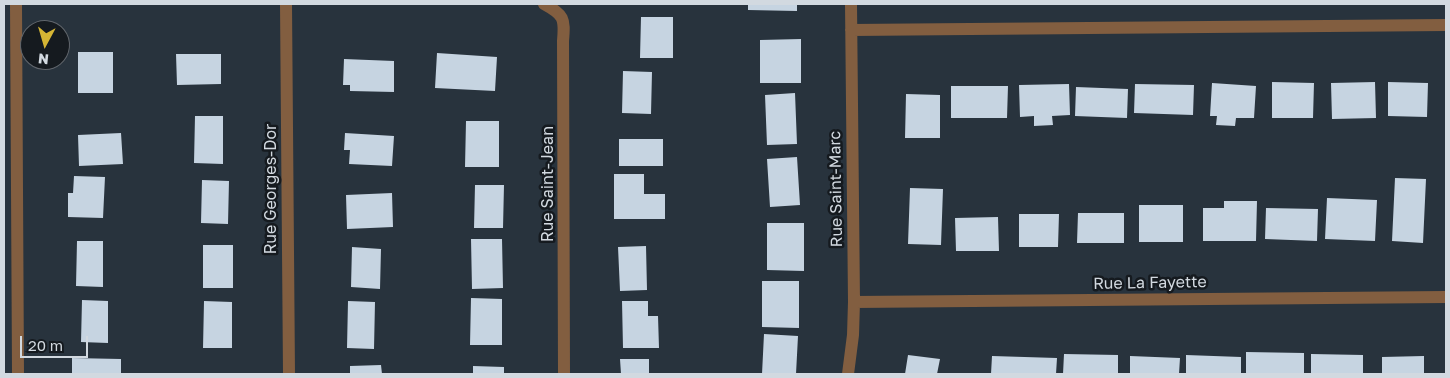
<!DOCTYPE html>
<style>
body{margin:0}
#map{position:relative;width:1450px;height:378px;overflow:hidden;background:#28333d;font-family:"Golos Text",sans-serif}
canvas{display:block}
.frame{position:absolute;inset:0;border:5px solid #d2d9e0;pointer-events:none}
.north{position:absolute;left:20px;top:20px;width:50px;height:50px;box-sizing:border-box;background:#151a1f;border:1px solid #61666c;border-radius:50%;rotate:186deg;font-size:14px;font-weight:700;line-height:20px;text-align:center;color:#d2d9e0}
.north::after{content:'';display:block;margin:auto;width:18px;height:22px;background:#d5b534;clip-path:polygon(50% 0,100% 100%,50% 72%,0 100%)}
.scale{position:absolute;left:20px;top:336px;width:68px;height:22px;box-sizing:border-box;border:2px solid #d2d9e0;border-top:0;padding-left:6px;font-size:15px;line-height:18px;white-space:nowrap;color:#d2d9e0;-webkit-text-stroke:4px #151a1f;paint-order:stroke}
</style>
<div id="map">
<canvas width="1450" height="378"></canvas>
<div class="frame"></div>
<div class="north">N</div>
<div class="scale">20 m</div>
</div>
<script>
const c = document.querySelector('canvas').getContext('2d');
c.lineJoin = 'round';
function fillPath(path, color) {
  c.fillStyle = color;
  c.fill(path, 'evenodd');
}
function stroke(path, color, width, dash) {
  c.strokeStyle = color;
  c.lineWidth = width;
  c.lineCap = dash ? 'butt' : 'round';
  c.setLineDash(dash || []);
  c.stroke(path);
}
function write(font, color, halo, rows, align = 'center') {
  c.font = font + ' "Golos Text",sans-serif';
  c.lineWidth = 5;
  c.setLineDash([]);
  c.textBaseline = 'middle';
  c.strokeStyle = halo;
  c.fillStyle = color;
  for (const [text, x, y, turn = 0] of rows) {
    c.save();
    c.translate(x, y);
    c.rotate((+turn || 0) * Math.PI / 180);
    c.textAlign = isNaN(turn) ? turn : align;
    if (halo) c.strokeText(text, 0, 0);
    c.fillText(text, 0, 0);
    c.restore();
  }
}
fillPath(new Path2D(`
 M 748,4 L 797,4 L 797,11 L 748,10 Z
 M 641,17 L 673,17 L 673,58 L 640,58 Z
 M 801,39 L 801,83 L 760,83 L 760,40 Z
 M 78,52 L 113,52 L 113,93 L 78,93 Z
 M 437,53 L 497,57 L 495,91 L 435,88 Z
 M 176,54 L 221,54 L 221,84 L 177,85 Z
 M 344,59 L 394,61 L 394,92 L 350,91 L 350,85 L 343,85 Z
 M 623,71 L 652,72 L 651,114 L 622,113 Z
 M 1272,82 L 1314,83 L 1313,118 L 1272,118 Z
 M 1375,82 L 1376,118 L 1332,119 L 1331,83 Z
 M 1388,82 L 1428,83 L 1427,117 L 1388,116 Z
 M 1212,83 L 1256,86 L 1254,118 L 1236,118 L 1235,126 L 1216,125 L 1217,116 L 1210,116 Z
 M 1069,84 L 1070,115 L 1052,116 L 1053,125 L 1034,126 L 1034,116 L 1020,117 L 1019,85 Z
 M 1135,84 L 1194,85 L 1193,115 L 1134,113 Z
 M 951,86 L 1008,86 L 1007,118 L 951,118 Z
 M 1076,87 L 1128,89 L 1127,118 L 1075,116 Z
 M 795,93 L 797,144 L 767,145 L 765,95 Z
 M 906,94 L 940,95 L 940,138 L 905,138 Z
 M 195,116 L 223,116 L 223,164 L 194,163 Z
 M 466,121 L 499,121 L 499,167 L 465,167 Z
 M 121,133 L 123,164 L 79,166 L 78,135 Z
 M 345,133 L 394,136 L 392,166 L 349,164 L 350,150 L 344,150 Z
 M 619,139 L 663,139 L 663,166 L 619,166 Z
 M 797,157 L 800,205 L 770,207 L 767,159 Z
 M 614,174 L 644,174 L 644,194 L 665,194 L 665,219 L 614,219 Z
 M 74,176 L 105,177 L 103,218 L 68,217 L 68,193 L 73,193 Z
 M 1395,178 L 1426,179 L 1423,243 L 1392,241 Z
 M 202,180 L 229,181 L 228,224 L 201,223 Z
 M 475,185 L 504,185 L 503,228 L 474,228 Z
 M 910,188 L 943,189 L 941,245 L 908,244 Z
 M 392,193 L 393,227 L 347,229 L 346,195 Z
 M 1327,198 L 1377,200 L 1375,241 L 1325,239 Z
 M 1224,201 L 1257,201 L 1256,241 L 1203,241 L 1203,208 L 1224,208 Z
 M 1139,205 L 1183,205 L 1183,242 L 1139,242 Z
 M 1266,208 L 1318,209 L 1317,241 L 1265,239 Z
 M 1078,213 L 1124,213 L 1124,243 L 1077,243 Z
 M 1019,214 L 1059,214 L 1058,247 L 1019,247 Z
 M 998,217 L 999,251 L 956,251 L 955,218 Z
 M 767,223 L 804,223 L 804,271 L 767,270 Z
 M 471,239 L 502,239 L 503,288 L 472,289 Z
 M 77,241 L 103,241 L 103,287 L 76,286 Z
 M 203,245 L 233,245 L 233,288 L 203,288 Z
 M 646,246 L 647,290 L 620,291 L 618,247 Z
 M 352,247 L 381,249 L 380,289 L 351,287 Z
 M 762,281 L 799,281 L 799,328 L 762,327 Z
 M 471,298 L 502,299 L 502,345 L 470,345 Z
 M 82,300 L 108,301 L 108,343 L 81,342 Z
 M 204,301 L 232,302 L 232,348 L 203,348 Z
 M 348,301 L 375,302 L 374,349 L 347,348 Z
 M 622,301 L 648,301 L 648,316 L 658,316 L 659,348 L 623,348 Z
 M 764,334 L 798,336 L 796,374 L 762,374 Z
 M 1246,352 L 1304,353 L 1304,374 L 1246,374 Z
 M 1064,354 L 1118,355 L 1118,374 L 1063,374 Z
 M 1311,354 L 1363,355 L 1363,374 L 1311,374 Z
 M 908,355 L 940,359 L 937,374 L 905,374 Z
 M 1186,355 L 1241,357 L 1241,374 L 1186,374 Z
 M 992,356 L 1057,358 L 1056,374 L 991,374 Z
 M 1130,356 L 1180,358 L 1179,374 L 1130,374 Z
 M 1424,356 L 1424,374 L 1382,374 L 1382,357 Z
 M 72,358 L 121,359 L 121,374 L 72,374 Z
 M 620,359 L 649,359 L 649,374 L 621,374 Z
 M 381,365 L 382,374 L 350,374 L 350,366 Z
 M 473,366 L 504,367 L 504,374 L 473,374 Z`), '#c6d4e1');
stroke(new Path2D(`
 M 16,4 L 18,374
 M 286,4 L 289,374
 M 544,4 C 564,15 565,18 563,41 L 564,374
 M 851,30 L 1446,25
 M 854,302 L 1446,297
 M 848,374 L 853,335 L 854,302 L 851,4`), '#825e40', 12);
write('16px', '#d2d9e0', '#151a1f', [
 ["Rue Saint-Jean",548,184,-90],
 ["Rue Georges-Dor",271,189,-90],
 ["Rue Saint-Marc",836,189,-91],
 ["Rue La Fayette",1150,283,-1]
]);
</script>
